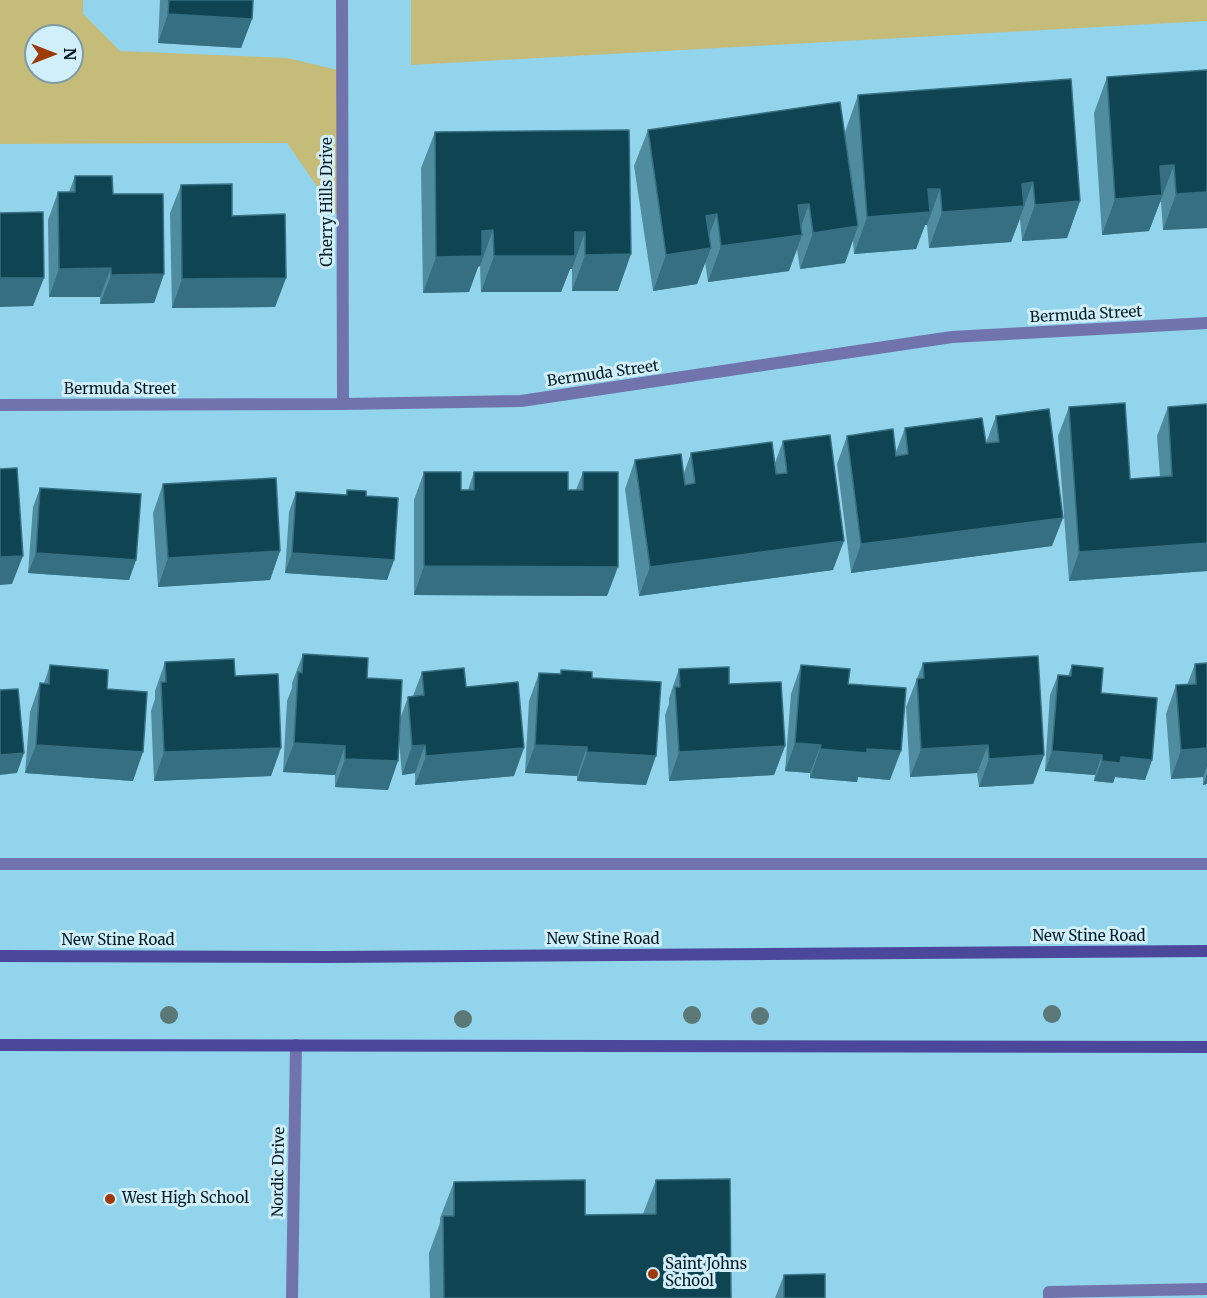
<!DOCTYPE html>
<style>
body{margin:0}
#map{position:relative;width:1207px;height:1298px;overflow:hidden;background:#92d4eb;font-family:Merriweather,serif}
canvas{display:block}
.north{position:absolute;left:24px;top:24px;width:60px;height:60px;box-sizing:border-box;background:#d0effb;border:2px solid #7d9aa5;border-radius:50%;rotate:90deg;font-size:16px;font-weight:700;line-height:24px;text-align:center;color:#011b23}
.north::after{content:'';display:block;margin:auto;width:21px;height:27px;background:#9e3a03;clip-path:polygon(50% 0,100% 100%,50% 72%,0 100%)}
</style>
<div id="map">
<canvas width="1207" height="1298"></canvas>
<div class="north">N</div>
</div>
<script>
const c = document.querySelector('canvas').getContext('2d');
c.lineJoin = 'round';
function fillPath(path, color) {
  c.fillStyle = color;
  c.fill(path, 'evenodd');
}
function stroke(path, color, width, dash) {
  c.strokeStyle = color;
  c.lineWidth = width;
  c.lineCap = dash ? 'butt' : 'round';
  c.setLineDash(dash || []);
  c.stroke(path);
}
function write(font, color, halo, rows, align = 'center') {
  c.font = font + ' Merriweather,serif';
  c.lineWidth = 6;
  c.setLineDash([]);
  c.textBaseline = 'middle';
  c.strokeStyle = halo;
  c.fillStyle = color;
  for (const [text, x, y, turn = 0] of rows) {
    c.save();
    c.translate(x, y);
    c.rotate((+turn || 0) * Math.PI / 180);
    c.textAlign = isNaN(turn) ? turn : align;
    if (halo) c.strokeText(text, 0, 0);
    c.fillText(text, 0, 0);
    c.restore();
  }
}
fillPath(new Path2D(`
 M 0,0 L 83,0 L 83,14 L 120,51 L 287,58 L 342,71 L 343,224 L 287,143 L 0,144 ZM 36,36 L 72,36 L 72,72 L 36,72 Z
 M 411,0 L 1207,0 L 1207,21 L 411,65 Z`), '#c5bc7a');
stroke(new Path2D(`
 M 0,864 L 1207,864
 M 1049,1298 L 1049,1292 L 1207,1289`), '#7173ad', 12);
stroke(new Path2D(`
 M 342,0 L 343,404
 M 0,405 L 343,404 L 521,401 L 952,337 L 1207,323
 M 292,1298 L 296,1045`), '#7173ad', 12);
stroke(new Path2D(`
 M 0,956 L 327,957 L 1207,951
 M 0,1045 L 1207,1047`), '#4b479b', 12);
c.fillStyle = '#5b7877';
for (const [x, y] of [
 [1052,1014],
 [169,1015],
 [692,1015],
 [760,1016],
 [463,1019]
]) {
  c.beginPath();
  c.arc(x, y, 9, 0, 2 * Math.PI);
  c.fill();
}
fillPath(new Path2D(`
 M 160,0 L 253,0 L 252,19 L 241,48 L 158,43 Z
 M 1207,70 L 1207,228 L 1163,230 L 1161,202 L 1160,202 L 1149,231 L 1102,235 L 1094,113 L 1107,77 Z
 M 858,95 L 1080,201 L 1067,238 L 1022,241 L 1020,219 L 1011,242 L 929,248 L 927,225 L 925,225 L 916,249 L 854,254 L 853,240 L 845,263 L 800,269 L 797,249 L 789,271 L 708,282 L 705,262 L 697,284 L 653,291 L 634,166 L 648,130 L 845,141 L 845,132 Z
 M 629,130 L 618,291 L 572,291 L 572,269 L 570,269 L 561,292 L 481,292 L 480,266 L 478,267 L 469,292 L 423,293 L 421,168 L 435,132 Z
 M 75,176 L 113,194 L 164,274 L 154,303 L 100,304 L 100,297 L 49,297 L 48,220 L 58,192 L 69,192 Z
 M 181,185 L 232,216 L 286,278 L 275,307 L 172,308 L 170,213 Z
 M 1069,407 L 1130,479 L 1160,477 L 1157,436 L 1168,407 L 1207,571 L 1069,581 L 1058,436 Z
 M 996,416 L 1052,546 L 851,573 L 837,464 L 847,436 L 896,452 L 905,428 L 986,443 Z
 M 783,441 L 833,570 L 639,596 L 625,489 L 635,460 L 684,473 L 691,453 L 775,463 Z
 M 424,472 L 461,490 L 468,490 L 474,472 L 568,490 L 576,490 L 583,472 L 607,596 L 414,595 L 414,500 Z
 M 163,484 L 280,551 L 270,580 L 158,587 L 153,513 Z
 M 40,488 L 136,560 L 129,580 L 28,573 L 33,507 Z
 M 347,490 L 366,496 L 394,560 L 387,580 L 285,573 L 289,512 L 296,492 L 346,495 Z
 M 303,654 L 367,678 L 400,719 L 408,697 L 413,696 L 422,672 L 466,687 L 514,776 L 415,785 L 415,773 L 402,775 L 399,741 L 388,790 L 335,787 L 335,775 L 283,772 L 287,701 L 292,688 L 292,683 Z
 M 165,662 L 235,676 L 271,776 L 154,781 L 151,711 L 155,699 L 155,691 Z
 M 923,663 L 1044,755 L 1033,784 L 979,787 L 977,773 L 910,777 L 906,707 Z
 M 1207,663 L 1207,784 L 1203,785 L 1203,777 L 1171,779 L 1166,714 L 1176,685 L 1187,685 L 1195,664 Z
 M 50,665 L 107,689 L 133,781 L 25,773 L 30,712 L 40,683 L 44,683 Z
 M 801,665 L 848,684 L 890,780 L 858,777 L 857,782 L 810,778 L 810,773 L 785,771 L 791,694 Z
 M 1072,665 L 1101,693 L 1152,760 L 1145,780 L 1115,777 L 1113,783 L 1094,781 L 1095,775 L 1045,771 L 1050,695 L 1058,675 L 1068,676 Z
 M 679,669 L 729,684 L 785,746 L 774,775 L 669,781 L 665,715 L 669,704 L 669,698 Z
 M 561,670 L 592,678 L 646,785 L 577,781 L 577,776 L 525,773 L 529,701 L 539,673 L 560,674 Z
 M 656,1180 L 731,1298 L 430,1298 L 429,1253 L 440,1223 L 440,1218 L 454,1182 L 585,1215 L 643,1214 Z
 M 784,1275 L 825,1298 L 775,1298 Z`), '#508c9f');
fillPath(new Path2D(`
 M 168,14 L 252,19 L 241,48 L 158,43 Z
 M 1174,165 L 1149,231 L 1102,235 L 1115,199 L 1160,166 Z
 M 1033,182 L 1011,242 L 929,248 L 942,212 L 1022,184 Z
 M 928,189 L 940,189 L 927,225 L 925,225 L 916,249 L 854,254 L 867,217 Z
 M 1207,192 L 1207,228 L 1163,230 L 1176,194 Z
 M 1080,201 L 1067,238 L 1022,241 L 1035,205 Z
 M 809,204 L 798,235 L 802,235 L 789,271 L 708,282 L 721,246 L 798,205 Z
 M 717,214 L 704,249 L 711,248 L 697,284 L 653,291 L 666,255 L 706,216 Z
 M 858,226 L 845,263 L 800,269 L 813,233 Z
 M 493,230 L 480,266 L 478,267 L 469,292 L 423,293 L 436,257 L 482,231 Z
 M 575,232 L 585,232 L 572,269 L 570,269 L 561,292 L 481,292 L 494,256 Z
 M 631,254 L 618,291 L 572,291 L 585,255 Z
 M 111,268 L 100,297 L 49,297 L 59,269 Z
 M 164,274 L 154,303 L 100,304 L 111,275 Z
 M 0,278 L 44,278 L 33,306 L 0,307 Z
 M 286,278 L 275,307 L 172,308 L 182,279 Z
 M 1063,518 L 1052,546 L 851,573 L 861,544 Z
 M 844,541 L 833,570 L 639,596 L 650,567 Z
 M 1207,543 L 1207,571 L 1069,581 L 1079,552 Z
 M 280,551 L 270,580 L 158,587 L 168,558 Z
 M 36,553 L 136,560 L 129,580 L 28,573 Z
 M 292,553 L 394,560 L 387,580 L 285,573 Z
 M 23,556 L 12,584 L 0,585 L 0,557 Z
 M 424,566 L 618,567 L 607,596 L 414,595 Z
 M 294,743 L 345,746 L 335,775 L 283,772 Z
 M 795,743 L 821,745 L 810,773 L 785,771 Z
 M 36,745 L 143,752 L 133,781 L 25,773 Z
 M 425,745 L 415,773 L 402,775 L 412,746 Z
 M 535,745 L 587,747 L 577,776 L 525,773 Z
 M 988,745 L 977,773 L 910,777 L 921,749 Z
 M 785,746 L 774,775 L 669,781 L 679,752 Z
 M 281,748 L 271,776 L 154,781 L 164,752 Z
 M 524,748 L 514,776 L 415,785 L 426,756 Z
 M 1207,748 L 1207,766 L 1203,777 L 1171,779 L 1181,750 Z
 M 820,749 L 867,749 L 901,751 L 890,780 L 858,777 L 857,782 L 810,778 Z
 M 1052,751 L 1102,755 L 1095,775 L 1045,771 Z
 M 587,752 L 656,756 L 646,785 L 577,781 Z
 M 24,753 L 17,773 L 0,775 L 0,755 Z
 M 1044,755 L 1033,784 L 979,787 L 989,759 Z
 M 1121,757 L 1152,760 L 1145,780 L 1115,777 L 1113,783 L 1094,781 L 1102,761 Z
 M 345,759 L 398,761 L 388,790 L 335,787 Z
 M 1207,774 L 1207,784 L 1203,785 Z`), '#366f81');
const building = new Path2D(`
 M 169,0 L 253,0 L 252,19 L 168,14 Z
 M 1207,70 L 1207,192 L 1176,194 L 1174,165 L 1160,166 L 1162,195 L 1115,199 L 1107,77 Z
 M 1071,79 L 1080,201 L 1035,205 L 1033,182 L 1022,184 L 1024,206 L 942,212 L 940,189 L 928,189 L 930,212 L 867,217 L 858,95 Z
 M 840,102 L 858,226 L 813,233 L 809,204 L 798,205 L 802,235 L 721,246 L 717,214 L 706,216 L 711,248 L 666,255 L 648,130 Z
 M 629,130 L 631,254 L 585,255 L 585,232 L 575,232 L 575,256 L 494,256 L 493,230 L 482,231 L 482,256 L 436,257 L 435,132 Z
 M 75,176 L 112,176 L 113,194 L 163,194 L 164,274 L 111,275 L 111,268 L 59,269 L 58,192 L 75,192 Z
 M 232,184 L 232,216 L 285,214 L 286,278 L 182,279 L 181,185 Z
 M 43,212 L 44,278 L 0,278 L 0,213 Z
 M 1125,403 L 1130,479 L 1172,476 L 1168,407 L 1207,404 L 1207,543 L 1079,552 L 1069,407 Z
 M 1049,409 L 1063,518 L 861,544 L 847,436 L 893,429 L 896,456 L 908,454 L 905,428 L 982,418 L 986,443 L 999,442 L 996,416 Z
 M 830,435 L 844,541 L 650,567 L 635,460 L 681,454 L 685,485 L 695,483 L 691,453 L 772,442 L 776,474 L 787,473 L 783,441 Z
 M 17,468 L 23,556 L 0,557 L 0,469 Z
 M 424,472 L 461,472 L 461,490 L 474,490 L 474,472 L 568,472 L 568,490 L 583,490 L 583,472 L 618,472 L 618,567 L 424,566 Z
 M 276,478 L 280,551 L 168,558 L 163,484 Z
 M 40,488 L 141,494 L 136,560 L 36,553 Z
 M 347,490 L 366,491 L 366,496 L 398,498 L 394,560 L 292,553 L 296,492 L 347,495 Z
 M 303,654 L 368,658 L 367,678 L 402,680 L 398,761 L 345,759 L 345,746 L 294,743 L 298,672 L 302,673 Z
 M 1038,656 L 1044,755 L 989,759 L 988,745 L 921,749 L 917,679 L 924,678 L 923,663 Z
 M 234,659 L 235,676 L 278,674 L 281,748 L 164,752 L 161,682 L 166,682 L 165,662 Z
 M 1207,663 L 1207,748 L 1181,750 L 1176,685 L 1196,684 L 1195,664 Z
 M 50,665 L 108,670 L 107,689 L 147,692 L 143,752 L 36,745 L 40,683 L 49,684 Z
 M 801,665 L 850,669 L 848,684 L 906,688 L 901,751 L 867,749 L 867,753 L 820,749 L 821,745 L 795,743 Z
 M 1072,665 L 1103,668 L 1101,693 L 1157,698 L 1152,760 L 1121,757 L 1120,763 L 1102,761 L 1102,755 L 1052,751 L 1058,675 L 1071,676 Z
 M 729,667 L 729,684 L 781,682 L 785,746 L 679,752 L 675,687 L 680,687 L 679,669 Z
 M 464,668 L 466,687 L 518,682 L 524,748 L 426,756 L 425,745 L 412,746 L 408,697 L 424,695 L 422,672 Z
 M 561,670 L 592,672 L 592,678 L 661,682 L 656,756 L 587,752 L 587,747 L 535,745 L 539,673 L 561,674 Z
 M 18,689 L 24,753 L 0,755 L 0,690 Z
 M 730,1179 L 731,1298 L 444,1298 L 443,1216 L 454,1216 L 454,1182 L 585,1180 L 585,1215 L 656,1214 L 656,1180 Z
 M 825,1274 L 825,1298 L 784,1298 L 784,1275 Z`);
fillPath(building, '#0f4453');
stroke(building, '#366f81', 1.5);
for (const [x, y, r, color] of [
 [110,1199,6,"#9e3a03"],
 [653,1274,6,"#9e3a03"]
]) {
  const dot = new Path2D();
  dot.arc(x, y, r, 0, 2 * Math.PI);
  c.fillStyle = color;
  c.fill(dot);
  stroke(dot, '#d0effb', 2);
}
write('15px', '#011b23', '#d0effb', [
 ["Cherry Hills Drive",328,202,-90],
 ["Bermuda Street",1086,315,-3],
 ["Bermuda Street",603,374,-8],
 ["Bermuda Street",120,390],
 ["New Stine Road",1089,937],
 ["New Stine Road",603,940],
 ["New Stine Road",118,941],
 ["Nordic Drive",279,1172,-89]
]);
write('15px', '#011b23', '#d0effb', [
 ["West High School",122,1199],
 ["Saint Johns",665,1265],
 ["School",665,1282]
], 'left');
</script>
